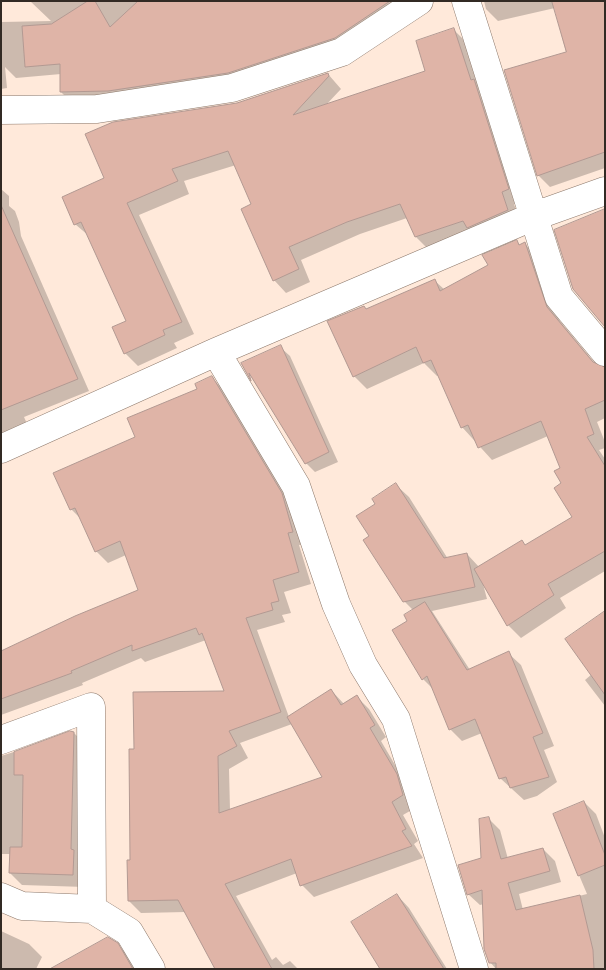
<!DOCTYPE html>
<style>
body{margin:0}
#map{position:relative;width:606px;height:970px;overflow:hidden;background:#ffe9da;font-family:Poppins,sans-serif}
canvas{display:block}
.frame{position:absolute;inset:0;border:2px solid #322a24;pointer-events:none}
</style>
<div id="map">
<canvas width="606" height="970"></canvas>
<div class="frame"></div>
</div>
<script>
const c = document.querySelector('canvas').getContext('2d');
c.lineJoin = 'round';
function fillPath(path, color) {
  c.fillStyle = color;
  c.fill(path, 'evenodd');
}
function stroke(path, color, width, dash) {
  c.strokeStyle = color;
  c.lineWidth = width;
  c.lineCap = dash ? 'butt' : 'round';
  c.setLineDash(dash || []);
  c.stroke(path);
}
fillPath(new Path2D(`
 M 30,1 L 410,1 L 345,47 L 239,82 L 71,102 L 61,92 L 61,74 L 16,78 L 5,67 L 7,88 L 1,89 L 1,22 L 51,21 Z
 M 484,1 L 605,1 L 605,168 L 550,187 L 538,175 L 568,53 L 555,8 L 498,21 L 486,9 Z
 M 454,30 L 466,42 L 520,202 L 514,204 L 520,223 L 428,249 L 416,237 L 407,218 L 360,234 L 301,260 L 310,282 L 286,293 L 274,280 L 253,205 L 236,165 L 184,181 L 189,194 L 139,215 L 194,334 L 174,343 L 177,348 L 138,366 L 125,353 L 113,328 L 127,322 L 89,236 L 75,224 L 106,179 L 237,104 L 328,74 L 341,89 L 326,105 L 427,71 Z
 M 1,189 L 9,196 L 9,206 L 15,211 L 19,222 L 21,236 L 89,391 L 24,417 L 29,428 L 1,439 Z
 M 517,242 L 521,246 L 525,244 L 538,257 L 560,321 L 598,367 L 605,368 L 605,418 L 597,422 L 605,442 L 605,448 L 599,450 L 605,459 L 605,571 L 560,598 L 566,608 L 521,638 L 508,625 L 483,584 L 487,599 L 432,611 L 470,670 L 508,653 L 521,665 L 554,746 L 544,750 L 557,782 L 537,796 L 524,800 L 500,778 L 482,733 L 462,741 L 450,729 L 434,690 L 423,679 L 409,621 L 413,610 L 404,601 L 371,537 L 376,505 L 396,485 L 409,497 L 448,559 L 467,554 L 479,567 L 526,546 L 574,517 L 563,483 L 561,468 L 548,436 L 492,460 L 462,427 L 439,375 L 437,376 L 424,363 L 367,389 L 354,376 L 367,310 L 435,281 L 445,290 L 489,266 Z
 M 280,347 L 290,356 L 338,462 L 315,472 L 306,463 L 243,364 Z
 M 212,378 L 224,390 L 293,506 L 304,544 L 299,545 L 311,584 L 284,592 L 291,613 L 282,615 L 285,622 L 257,630 L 289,717 L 331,690 L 344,704 L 357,697 L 369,709 L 386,737 L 381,741 L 408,787 L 415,808 L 403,815 L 418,841 L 414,844 L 423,858 L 314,897 L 302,885 L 297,873 L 236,896 L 272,960 L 276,957 L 283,965 L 290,961 L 298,969 L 243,969 L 186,912 L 141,913 L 129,901 L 135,750 L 225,692 L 206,640 L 145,662 L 141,658 L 82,683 L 83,685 L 1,715 L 1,652 L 139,591 L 126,555 L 108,563 L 96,551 L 83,521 L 71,509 L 137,438 ZM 292,724 L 324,777 L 230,810 L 229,769 L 248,758 L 240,743 Z
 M 605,613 L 605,706 L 585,680 L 592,674 Z
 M 74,733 L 86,745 L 85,887 L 22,885 L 10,873 L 11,854 L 1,854 L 1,756 Z
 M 584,802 L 596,814 L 605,838 L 605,969 L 496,969 L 490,962 L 484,904 L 480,905 L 468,894 L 482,859 L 488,818 L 500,830 L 508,859 L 543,849 L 555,861 L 561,882 L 519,894 L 523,910 L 587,894 L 555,818 Z
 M 397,895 L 409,908 L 447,969 L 382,969 Z
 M 1,931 L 29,944 L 42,957 L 36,969 L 1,969 Z
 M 117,944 L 130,957 L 137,969 L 53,969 Z`), '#0003');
const building = new Path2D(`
 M 88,1 L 95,1 L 110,27 L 138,1 L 390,1 L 335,38 L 228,73 L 108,91 L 60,92 L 60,64 L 25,67 L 22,26 L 51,24 Z
 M 552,1 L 605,1 L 605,152 L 537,176 L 504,70 L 566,52 Z
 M 454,28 L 471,80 L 474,79 L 509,189 L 502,192 L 508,210 L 467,228 L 463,221 L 415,237 L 400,204 L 347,222 L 289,247 L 299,269 L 273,281 L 241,209 L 251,204 L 228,151 L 172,169 L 178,181 L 127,203 L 182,322 L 163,330 L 165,335 L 124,354 L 112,327 L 126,321 L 81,222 L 74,225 L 62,197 L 104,178 L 85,134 L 113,122 L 237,103 L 328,73 L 329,76 L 293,115 L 425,71 L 416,41 Z
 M 1,205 L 78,379 L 1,410 Z
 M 605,209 L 605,327 L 573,289 L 554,230 Z
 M 517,240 L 519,245 L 525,242 L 547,307 L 593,362 L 605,367 L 605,400 L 585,409 L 594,434 L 587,437 L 605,466 L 605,551 L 548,584 L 554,595 L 507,626 L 474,569 L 522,540 L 525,545 L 572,517 L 554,488 L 561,483 L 554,471 L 560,468 L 541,421 L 478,448 L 468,425 L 461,428 L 431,360 L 423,363 L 416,347 L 353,377 L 327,321 L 364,306 L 366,309 L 435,279 L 440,291 L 488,265 L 482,255 Z
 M 281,345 L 329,452 L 305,464 L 249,373 L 251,381 L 241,363 Z
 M 212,376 L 282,493 L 293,532 L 288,533 L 299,572 L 273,580 L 279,601 L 271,603 L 273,610 L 246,618 L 281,712 L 229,731 L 237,746 L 218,756 L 219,813 L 322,777 L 287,717 L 331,689 L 341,705 L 357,695 L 375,725 L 370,728 L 397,774 L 403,795 L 392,802 L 406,829 L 402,831 L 412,846 L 300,886 L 291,859 L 225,884 L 272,969 L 215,969 L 178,900 L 128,901 L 127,860 L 130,860 L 129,749 L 134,749 L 133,692 L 224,691 L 202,633 L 199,635 L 196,628 L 132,651 L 132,645 L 71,671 L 72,673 L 1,699 L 1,651 L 75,616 L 138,590 L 120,541 L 95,552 L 75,508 L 70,510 L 53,473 L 135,437 L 127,418 L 197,389 L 195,384 Z
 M 396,483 L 444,558 L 467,553 L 475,587 L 403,602 L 363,540 L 369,536 L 356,516 L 375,504 L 372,499 Z
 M 425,602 L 467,670 L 509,651 L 543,733 L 533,737 L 549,777 L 510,788 L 506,777 L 499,779 L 475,719 L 449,730 L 427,676 L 422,680 L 392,630 L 407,621 L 404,615 Z
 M 605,611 L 605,695 L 565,639 Z
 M 70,731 L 74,732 L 71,849 L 74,850 L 73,875 L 9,873 L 10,847 L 22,847 L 23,775 L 14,775 L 14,752 Z
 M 584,801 L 605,855 L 605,865 L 578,876 L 553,814 Z
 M 489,817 L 501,859 L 543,848 L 550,871 L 508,883 L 516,910 L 580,895 L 593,950 L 594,969 L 496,969 L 496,963 L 489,963 L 484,949 L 482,890 L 467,895 L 458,865 L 481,858 L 479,819 Z
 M 397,894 L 444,969 L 380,969 L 351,922 Z
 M 108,937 L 118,943 L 133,969 L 50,969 Z`);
fillPath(building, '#dfb4a7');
stroke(building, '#b29992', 1);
const street = new Path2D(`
 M 466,1 L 559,297 L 605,352
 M 1,110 L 97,109 L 232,88 L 342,52 L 419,1
 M 216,352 L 296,486 L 336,604 L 363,665 L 396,719 L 474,969
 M 1,449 L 216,352 L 532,217 L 605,191
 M 1,740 L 91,707 L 92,909
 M 1,897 L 22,906 L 92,909 L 129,932 L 151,969`);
stroke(street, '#8c786b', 29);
stroke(street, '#fff', 28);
</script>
